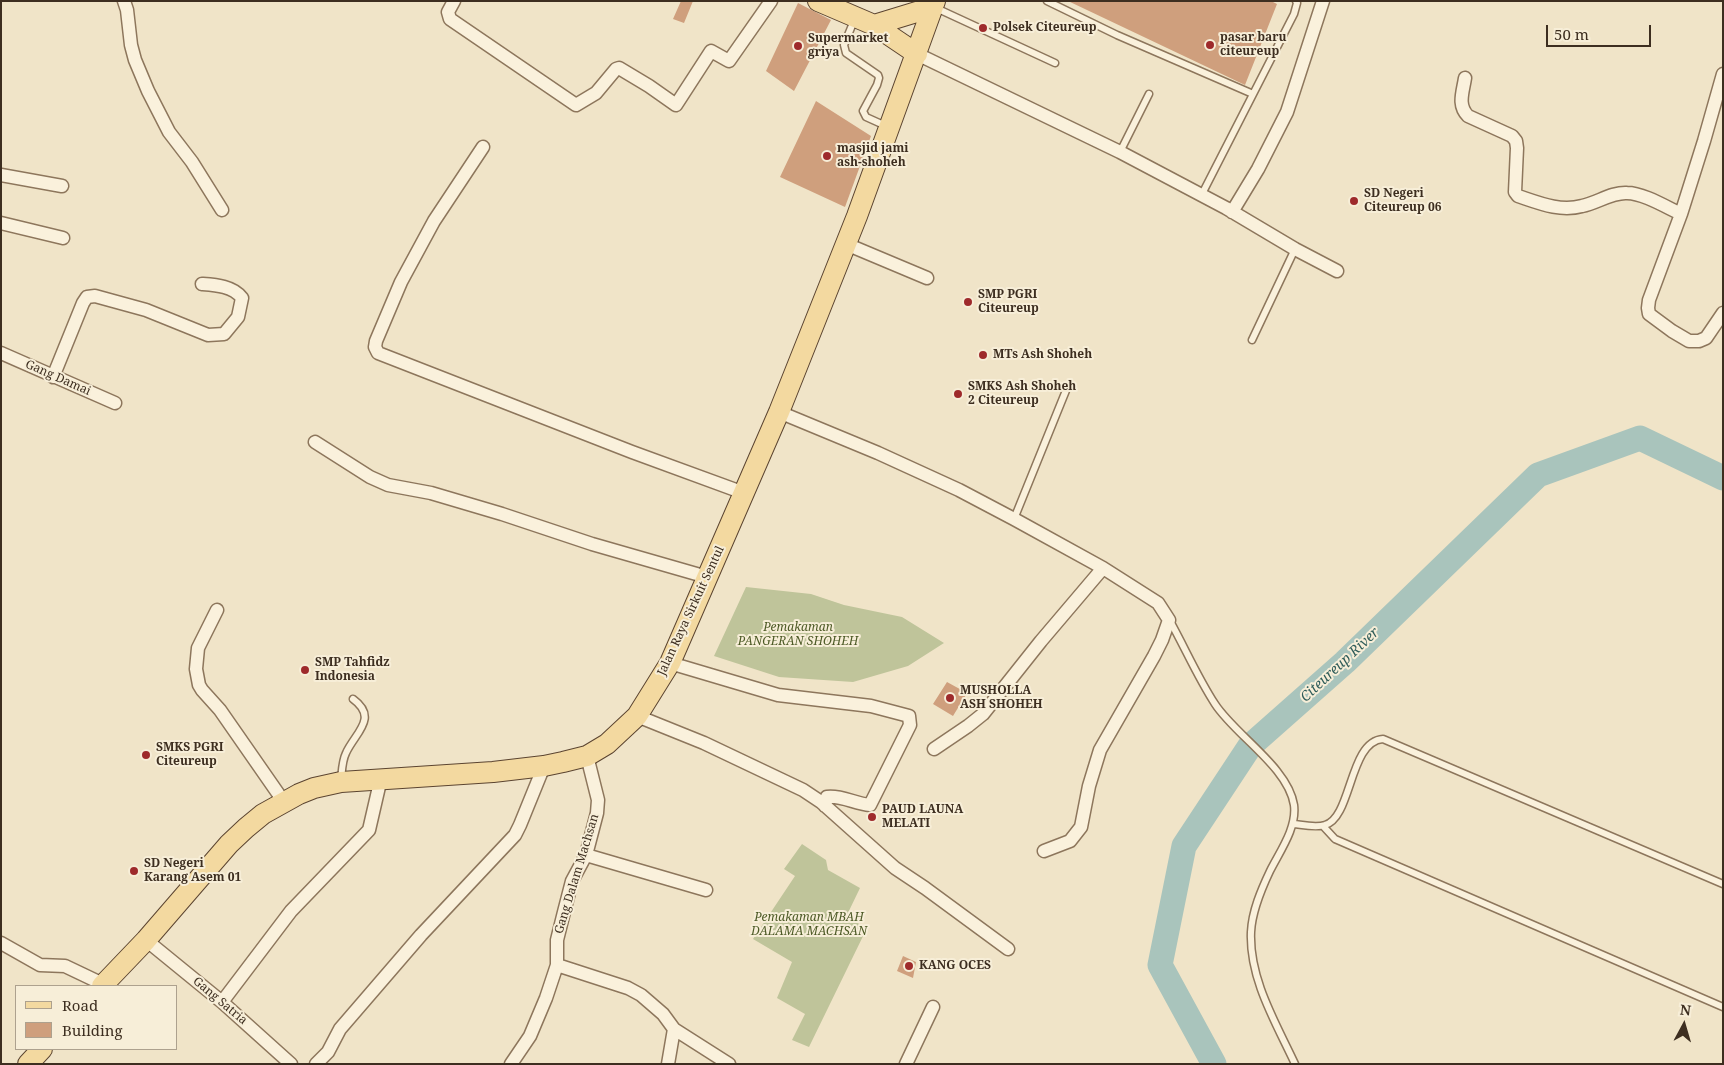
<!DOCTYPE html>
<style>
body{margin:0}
#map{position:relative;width:1724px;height:1065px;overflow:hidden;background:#f0e4c8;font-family:"Noto Serif",serif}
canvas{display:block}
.frame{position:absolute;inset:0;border:2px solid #3d2e20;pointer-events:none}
.legend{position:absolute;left:15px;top:985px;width:162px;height:65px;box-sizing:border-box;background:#f7eed8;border:1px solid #ada18e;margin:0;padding:6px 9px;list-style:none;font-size:15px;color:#3d2e20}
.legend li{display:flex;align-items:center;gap:10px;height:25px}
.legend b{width:25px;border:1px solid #ada18e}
.north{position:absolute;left:1659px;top:1000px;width:50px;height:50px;-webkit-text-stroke:4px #f7eed8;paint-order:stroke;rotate:6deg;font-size:14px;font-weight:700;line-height:20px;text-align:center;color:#3d2e20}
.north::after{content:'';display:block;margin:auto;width:18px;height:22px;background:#3d2e20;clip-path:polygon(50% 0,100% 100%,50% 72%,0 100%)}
.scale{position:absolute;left:1546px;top:25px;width:105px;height:22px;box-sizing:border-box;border:2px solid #3d2e20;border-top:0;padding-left:6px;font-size:15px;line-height:18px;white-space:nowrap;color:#3d2e20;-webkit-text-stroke:4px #f7eed8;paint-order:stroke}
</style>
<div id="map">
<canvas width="1724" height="1065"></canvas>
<div class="frame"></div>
<ul class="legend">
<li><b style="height:6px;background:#f3d9a0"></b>Road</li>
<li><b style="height:14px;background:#cf9f7d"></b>Building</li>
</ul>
<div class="north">N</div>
<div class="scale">50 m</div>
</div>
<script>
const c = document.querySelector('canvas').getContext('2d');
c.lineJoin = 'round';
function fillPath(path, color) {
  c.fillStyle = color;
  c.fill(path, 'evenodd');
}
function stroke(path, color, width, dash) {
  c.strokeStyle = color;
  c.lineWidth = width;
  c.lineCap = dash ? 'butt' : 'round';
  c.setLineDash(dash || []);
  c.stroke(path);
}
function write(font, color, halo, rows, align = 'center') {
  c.font = font + ' "Noto Serif",serif';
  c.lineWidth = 4;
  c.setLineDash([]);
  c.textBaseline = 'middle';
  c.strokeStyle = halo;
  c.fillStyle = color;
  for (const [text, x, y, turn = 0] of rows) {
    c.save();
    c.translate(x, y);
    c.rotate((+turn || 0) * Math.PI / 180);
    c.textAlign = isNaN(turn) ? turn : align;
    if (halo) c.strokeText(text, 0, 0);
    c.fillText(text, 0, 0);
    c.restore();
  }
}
fillPath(new Path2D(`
 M 746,587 L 811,594 L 844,605 L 902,617 L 944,643 L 908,666 L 853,682 L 779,677 L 714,656 Z
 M 802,844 L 826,860 L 828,870 L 860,888 L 846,917 L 867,928 L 809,1047 L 792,1040 L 805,1014 L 777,998 L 792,962 L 753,939 L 795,876 L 784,869 Z`), '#bfc49a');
stroke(new Path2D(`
 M 1214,1064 L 1160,965 L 1184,846 L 1250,746 L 1345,662 L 1538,475 L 1640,438 L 1723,478`), '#a9c4bc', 25);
fillPath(new Path2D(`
 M 681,1 L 693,1 L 684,23 L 673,19 Z
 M 1068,1 L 1271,1 L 1277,4 L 1245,85 Z
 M 798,3 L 831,20 L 794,91 L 766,71 Z
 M 816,101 L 871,136 L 845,207 L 780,177 Z
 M 947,682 L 967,693 L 953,716 L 933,704 Z
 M 903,956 L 916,962 L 913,978 L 897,971 Z`), '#cf9f7d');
const service = new Path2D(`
 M 1047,1 L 1117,35 L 1253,94
 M 936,8 L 1055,63
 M 855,18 L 844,45 L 846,53 L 878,75 L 879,78 L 877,85 L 863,111 L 866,117 L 886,126
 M 1120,152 L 1149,94
 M 1201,196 L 1294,14 L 1297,3 L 1296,1
 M 1252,340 L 1295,249
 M 1014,519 L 1067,388
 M 1170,621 C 1185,648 1198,678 1215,704 C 1235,735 1288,767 1294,805 C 1297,828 1280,851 1270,871 C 1261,890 1252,911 1251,932 C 1249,979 1276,1023 1295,1064
 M 341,780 C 342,771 342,761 346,753 C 355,733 379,718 353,699
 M 1294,824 C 1303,825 1316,828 1325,825 C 1352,818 1349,741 1383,739 L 1723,884
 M 1323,826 L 1335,839 L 1723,1007`);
const minor = new Path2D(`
 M 124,1 L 127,10 L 131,45 L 135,60 L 148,91 L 169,132 L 192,162 L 222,210
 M 454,1 L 448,12 L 450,19 L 576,105 L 596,93 L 616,69 L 619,68 L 649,86 L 676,105 L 711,51 L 729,61 L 771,1
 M 917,54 L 1120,152 L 1226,208 L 1295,249 L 1337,271
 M 1723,74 L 1704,141 L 1681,214 L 1649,300 L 1648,308 L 1649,314 L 1672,331 L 1689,341 L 1699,341 L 1706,338 L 1723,313
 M 1465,78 C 1463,92 1457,105 1468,116 L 1512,136 L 1516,141 L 1517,148 L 1515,192 L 1518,196 C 1539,203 1560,212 1582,206 C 1597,203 1612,192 1627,193 C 1643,193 1666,207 1681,214
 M 483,147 L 434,221 L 401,282 L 376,341 L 375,347 L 378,353 L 632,452 L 744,493
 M 1,175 L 62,186
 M 1232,212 L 1258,169 L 1287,112 L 1323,1
 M 1,223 L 63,238
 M 846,244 L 927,278
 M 1,353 L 115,403
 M 53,377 L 83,303 L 87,297 L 95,296 L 146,310 L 208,335 L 224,334 L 238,317 L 242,298 C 233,286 216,285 202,284
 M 779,412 L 878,453 L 959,490 L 1014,519 L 1103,568 L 1158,603 L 1169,620 L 1162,640 L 1154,656 L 1100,750 L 1089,786 L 1081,827 L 1070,841 L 1044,851
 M 315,442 L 370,477 L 388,485 L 431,493 L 502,514 L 592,544 L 707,577
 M 217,610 L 198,648 L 196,669 L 199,685 L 202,690 L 220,710 L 284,802
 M 670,663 L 778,695 L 871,706 L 909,716 L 910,725 L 870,805 C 855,804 842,795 827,797 L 825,806
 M 637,716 L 704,743 L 803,790 L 821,802 L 895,868 L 925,888 L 1008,949
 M 934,749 L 968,726 L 983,714 L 1041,641 L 1103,568
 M 586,855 L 706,890
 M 146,940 L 222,1002 L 291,1064
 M 1,943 L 40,965 L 65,966 L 107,986
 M 557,965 L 628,988 L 641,995 L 663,1014 L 674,1029 L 729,1064
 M 222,1002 L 291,911 L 369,830 L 381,778
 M 316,1064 L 328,1052 L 340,1029 L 421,935 L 515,835 L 520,825 L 544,766
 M 511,1064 L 530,1036 L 546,998 L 557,965 L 557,940 L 564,912 L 572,881 L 586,855 L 597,813 L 598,800 L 587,756
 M 668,1064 L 674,1029
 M 906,1064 L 933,1007`);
const primary = new Path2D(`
 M 818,1 L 874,25 L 917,54
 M 874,25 L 933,7
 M 102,986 L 146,940 L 229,844 L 246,828 L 263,814 L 299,794 L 314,788 L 341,782 L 493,772 L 544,766 L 563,762 L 587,756 L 607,744 L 637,716 L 670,663 L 779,412 L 857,216 L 935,1
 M 28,1064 L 42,1049`);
stroke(service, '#8d765c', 9);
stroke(minor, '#8d765c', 15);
stroke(primary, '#5b4430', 22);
stroke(service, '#faf1dc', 6);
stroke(minor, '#faf1dc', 12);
stroke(primary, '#f3d9a0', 20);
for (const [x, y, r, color] of [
 [983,28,5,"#9e2a2b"],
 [1210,45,5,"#9e2a2b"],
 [798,46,5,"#9e2a2b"],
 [827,156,5,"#9e2a2b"],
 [1354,201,5,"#9e2a2b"],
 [968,302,5,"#9e2a2b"],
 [983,355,5,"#9e2a2b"],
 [958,394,5,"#9e2a2b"],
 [305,670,5,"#9e2a2b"],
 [950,698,5,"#9e2a2b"],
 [146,755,5,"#9e2a2b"],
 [872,817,5,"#9e2a2b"],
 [134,871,5,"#9e2a2b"],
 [909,966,5,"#9e2a2b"]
]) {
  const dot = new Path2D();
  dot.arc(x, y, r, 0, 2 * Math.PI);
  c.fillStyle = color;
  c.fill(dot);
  stroke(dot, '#f7eed8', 2);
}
write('bold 12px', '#3d2e20', '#f7eed8', [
 ["Polsek Citeureup",993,28],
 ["pasar baru",1220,38],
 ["citeureup",1220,52],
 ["Supermarket",808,39],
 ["griya",808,53],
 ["masjid jami",837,149],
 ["ash-shoheh",837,163],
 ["SD Negeri",1364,194],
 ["Citeureup 06",1364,208],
 ["SMP PGRI",978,295],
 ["Citeureup",978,309],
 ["MTs Ash Shoheh",993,355],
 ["SMKS Ash Shoheh",968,387],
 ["2 Citeureup",968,401],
 ["SMP Tahfidz",315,663],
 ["Indonesia",315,677],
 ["MUSHOLLA",960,691],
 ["ASH SHOHEH",960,705],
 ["SMKS PGRI",156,748],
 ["Citeureup",156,762],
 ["PAUD LAUNA",882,810],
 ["MELATI",882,824],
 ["SD Negeri",144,864],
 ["Karang Asem 01",144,878],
 ["KANG OCES",919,966]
], 'left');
write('12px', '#3d2e20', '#f7eed8', [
 ["Gang Damai",58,378,24],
 ["Jalan Raya Sirkuit Sentul",691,611,-65],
 ["Gang Dalam Machsan",577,874,-73],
 ["Gang Satria",220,1001,40]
]);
write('italic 12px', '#4d5a26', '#f7eed8', [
 ["Pemakaman",798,628],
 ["PANGERAN SHOHEH",798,642],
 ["Pemakaman MBAH",809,918],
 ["DALAMA MACHSAN",809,932]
]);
write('italic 14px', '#2f5d5a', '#f7eed8', [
 ["Citeureup River",1340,665,-43]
]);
</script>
